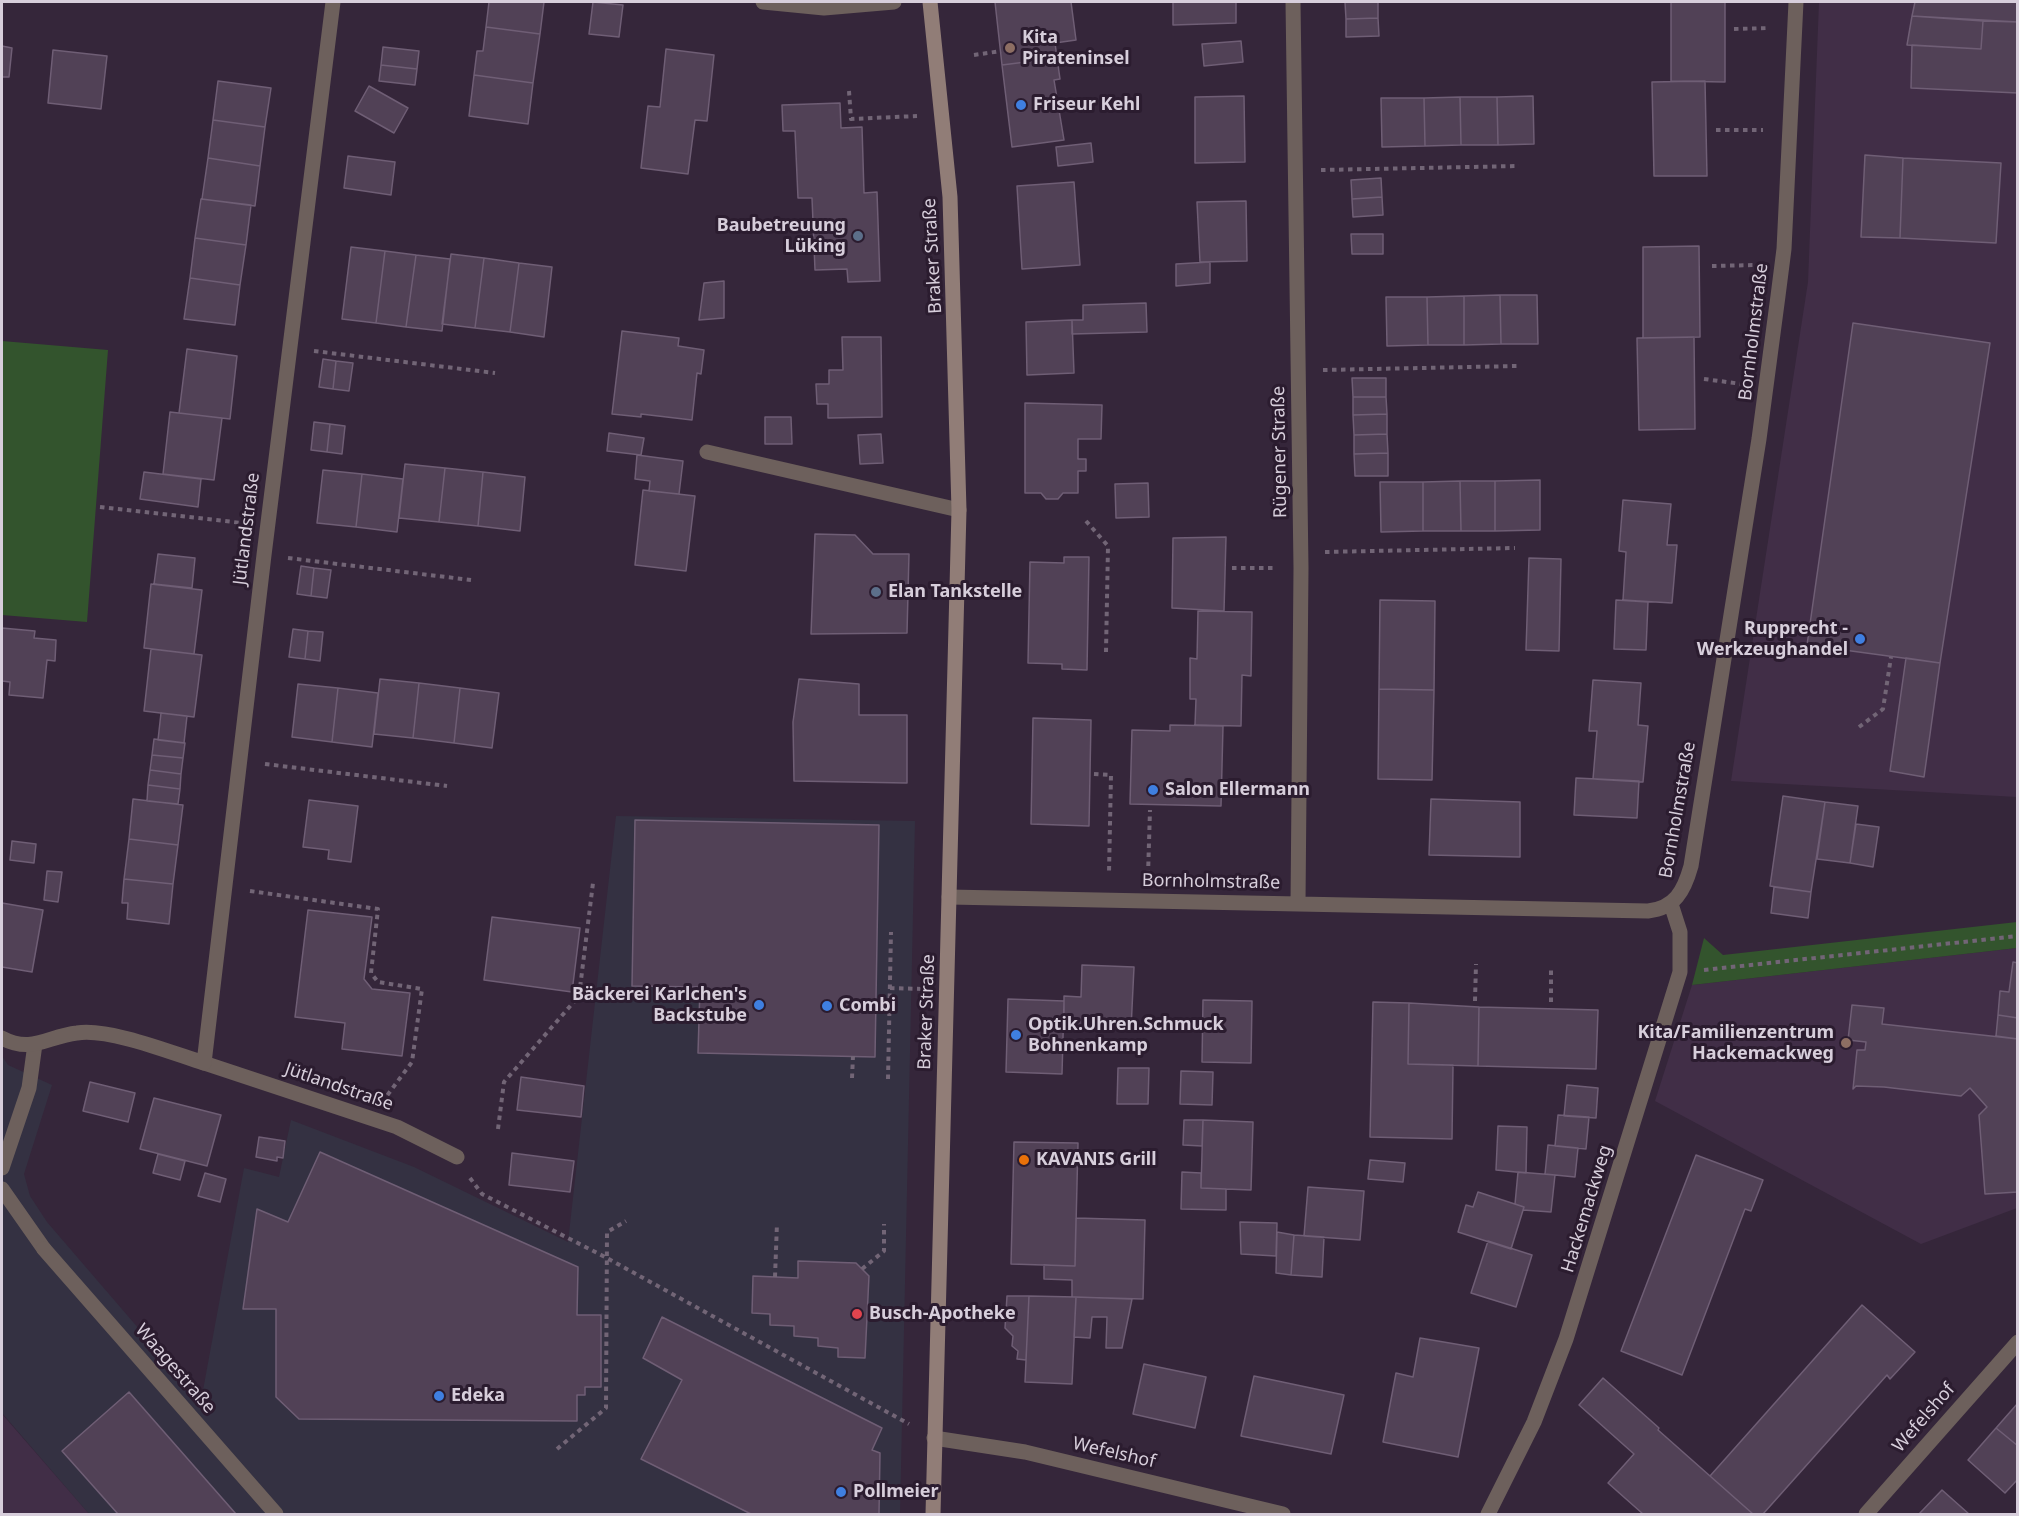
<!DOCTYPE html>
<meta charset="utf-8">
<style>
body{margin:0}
#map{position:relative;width:2019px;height:1516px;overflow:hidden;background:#35263a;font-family:"Noto Sans",sans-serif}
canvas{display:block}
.frame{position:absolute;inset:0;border:3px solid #d7cedb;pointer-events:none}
</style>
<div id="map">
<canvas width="2019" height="1516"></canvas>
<div class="frame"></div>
</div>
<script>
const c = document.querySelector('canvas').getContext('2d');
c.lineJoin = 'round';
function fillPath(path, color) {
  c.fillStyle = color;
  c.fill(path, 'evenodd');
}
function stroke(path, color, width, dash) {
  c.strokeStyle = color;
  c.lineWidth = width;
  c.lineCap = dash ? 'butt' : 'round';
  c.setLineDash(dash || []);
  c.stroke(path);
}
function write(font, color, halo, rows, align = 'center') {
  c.font = font + ' "Noto Sans",sans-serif';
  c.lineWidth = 6;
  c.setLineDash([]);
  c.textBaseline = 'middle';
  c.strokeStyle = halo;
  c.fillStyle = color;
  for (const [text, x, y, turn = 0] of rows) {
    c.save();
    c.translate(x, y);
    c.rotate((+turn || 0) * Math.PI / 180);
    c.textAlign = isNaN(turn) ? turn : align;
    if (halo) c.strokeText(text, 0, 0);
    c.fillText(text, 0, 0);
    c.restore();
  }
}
fillPath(new Path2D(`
 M 616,816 L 915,821 L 900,1514 L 89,1514 L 2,1413 L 2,1056 L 8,1065 L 52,1085 L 24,1174 L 30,1196 L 47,1222 L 201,1401 L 244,1168 L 279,1177 L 291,1120 L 414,1167 L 568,1242 Z`), '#343142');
fillPath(new Path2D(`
 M 1819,2 L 2017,2 L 2017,797 L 1731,781 L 1808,282 Z
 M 2017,948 L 2017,1208 L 1921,1244 L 1655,1101 L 1692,985 Z
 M 2,1414 L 89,1514 L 2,1514 Z`), '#412e47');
fillPath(new Path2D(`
 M 2,341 L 108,350 L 87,622 L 2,615 Z
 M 2017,922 L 2017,948 L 1692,985 L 1704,938 L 1723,955 Z`), '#33542d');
const building = new Path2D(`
 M 489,2 L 544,2 L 540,34 L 486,27 Z
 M 593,2 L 623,5 L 619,37 L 589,34 Z
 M 995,2 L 1071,2 L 1076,40 L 1055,43 L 1057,58 L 1002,65 Z
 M 1173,2 L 1236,2 L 1236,23 L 1173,25 Z
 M 1345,2 L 1378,2 L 1378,18 L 1346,19 Z
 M 1671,2 L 1725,2 L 1725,82 L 1671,81 Z
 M 1915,2 L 2018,2 L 2018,22 L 1912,16 Z
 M 1912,16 L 1983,21 L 1981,49 L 1907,45 Z
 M 1378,18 L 1379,36 L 1346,37 L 1346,19 Z
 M 1983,21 L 2018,22 L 2018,93 L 1911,88 L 1912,45 L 1981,49 Z
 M 486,27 L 540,34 L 533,83 L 474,75 L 477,51 L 483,51 Z
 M 1241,41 L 1243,62 L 1204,66 L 1202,44 Z
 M 2,46 L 12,48 L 9,77 L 2,77 Z
 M 383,47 L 419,51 L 417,69 L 381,65 Z
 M 666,49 L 714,55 L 707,121 L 695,120 L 688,174 L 641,168 L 648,106 L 660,107 Z
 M 53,50 L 107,56 L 101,109 L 48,103 Z
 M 1057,58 L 1060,79 L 1054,80 L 1064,140 L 1012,147 L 1002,65 Z
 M 381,65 L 417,69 L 415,85 L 379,81 Z
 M 474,75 L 533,83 L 528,124 L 469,116 Z
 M 218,81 L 271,88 L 265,127 L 213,120 Z
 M 1705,81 L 1707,176 L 1654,176 L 1652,82 Z
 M 369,86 L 408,108 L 394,133 L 355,111 Z
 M 1244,96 L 1245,162 L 1195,163 L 1195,97 Z
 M 1533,96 L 1534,144 L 1498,145 L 1497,97 Z
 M 1460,97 L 1461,145 L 1425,146 L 1424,98 Z
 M 1460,97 L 1497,97 L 1498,145 L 1461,145 Z
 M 1381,98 L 1424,98 L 1425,146 L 1382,147 Z
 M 840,103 L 841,128 L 862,127 L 864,193 L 877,192 L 880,281 L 848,282 L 847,269 L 815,270 L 812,198 L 798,198 L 795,131 L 783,131 L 782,105 Z
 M 213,120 L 265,127 L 260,166 L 208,158 Z
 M 1091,143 L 1093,162 L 1058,166 L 1056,147 Z
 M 1865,155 L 1903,158 L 1900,238 L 1861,237 Z
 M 348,156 L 395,162 L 391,195 L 344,188 Z
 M 208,158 L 260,166 L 255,206 L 202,199 Z
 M 1903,158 L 2001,163 L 1996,243 L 1900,238 Z
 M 1381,178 L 1382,197 L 1352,199 L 1351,180 Z
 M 1074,182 L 1080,265 L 1022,269 L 1017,186 Z
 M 1382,197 L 1383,215 L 1353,217 L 1352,199 Z
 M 201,199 L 251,205 L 246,245 L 195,238 Z
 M 1246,201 L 1247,261 L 1200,262 L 1197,202 Z
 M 1351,234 L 1383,234 L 1383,254 L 1352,254 Z
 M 195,238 L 246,245 L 240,285 L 190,278 Z
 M 1699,246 L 1700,337 L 1643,338 L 1643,247 Z
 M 351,247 L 385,251 L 376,323 L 342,319 Z
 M 385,251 L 416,255 L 406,327 L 376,323 Z
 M 451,254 L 484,258 L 475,328 L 442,324 Z
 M 416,255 L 450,259 L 442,331 L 406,327 Z
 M 484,258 L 519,263 L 510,332 L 475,328 Z
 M 1210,262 L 1210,283 L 1176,286 L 1176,264 Z
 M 519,263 L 552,267 L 544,337 L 510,332 Z
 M 190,278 L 240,285 L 235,325 L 184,319 Z
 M 724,281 L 724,318 L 699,320 L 704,283 Z
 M 1500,295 L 1501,344 L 1464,345 L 1464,296 Z
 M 1500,295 L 1537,295 L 1538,344 L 1501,344 Z
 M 1464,296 L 1464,345 L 1428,345 L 1427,297 Z
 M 1386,297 L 1427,297 L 1428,345 L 1387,346 Z
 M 1146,303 L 1147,332 L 1072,334 L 1072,320 L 1083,320 L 1083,305 Z
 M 1072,320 L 1074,373 L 1027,375 L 1026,322 Z
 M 1853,323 L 1990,343 L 1940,663 L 1807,645 Z
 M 622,331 L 679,338 L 678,346 L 704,350 L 701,374 L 697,373 L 692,420 L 641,414 L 641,417 L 612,414 Z
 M 842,337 L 881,337 L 882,417 L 828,418 L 828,404 L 817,404 L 816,384 L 829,384 L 829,370 L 843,370 Z
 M 1694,337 L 1695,429 L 1639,430 L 1637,338 Z
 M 187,349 L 237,356 L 230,419 L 179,413 Z
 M 323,359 L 336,361 L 333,389 L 319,387 Z
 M 336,361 L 353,363 L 349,391 L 333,389 Z
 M 1352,378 L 1386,378 L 1386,397 L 1353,397 Z
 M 1353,397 L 1386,397 L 1387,414 L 1353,415 Z
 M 1025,403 L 1102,405 L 1101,439 L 1078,439 L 1078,459 L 1086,459 L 1086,471 L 1078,471 L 1078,493 L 1063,493 L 1058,499 L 1046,499 L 1041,493 L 1025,493 Z
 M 170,412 L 222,418 L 214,480 L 163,474 Z
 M 1387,414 L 1387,434 L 1354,435 L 1353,415 Z
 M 765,417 L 791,417 L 792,444 L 765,444 Z
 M 314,422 L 330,424 L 327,452 L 311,450 Z
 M 330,424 L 345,426 L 342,454 L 327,452 Z
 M 609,433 L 644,438 L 641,455 L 607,451 Z
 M 881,434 L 883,463 L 860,464 L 858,435 Z
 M 1387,434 L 1388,453 L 1354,454 L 1354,435 Z
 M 1388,453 L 1388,476 L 1355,476 L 1354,454 Z
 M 637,455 L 683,461 L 679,494 L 649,491 L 650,481 L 635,479 Z
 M 405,464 L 445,468 L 439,522 L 399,518 Z
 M 445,468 L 483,472 L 478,526 L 439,522 Z
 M 323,470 L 362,474 L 356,527 L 317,523 Z
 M 144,472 L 201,479 L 198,507 L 140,499 Z
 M 483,472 L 525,477 L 520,531 L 478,526 Z
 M 362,474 L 403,479 L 397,532 L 356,527 Z
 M 1540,480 L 1540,530 L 1495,531 L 1495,481 Z
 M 1460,481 L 1495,481 L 1495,531 L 1461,531 Z
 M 1460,481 L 1461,531 L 1423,531 L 1423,482 Z
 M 1380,482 L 1423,482 L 1423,531 L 1381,532 Z
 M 1148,483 L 1149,517 L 1116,518 L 1115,484 Z
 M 643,490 L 695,496 L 686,571 L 635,565 Z
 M 1623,500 L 1671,504 L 1667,545 L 1677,545 L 1672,603 L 1623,600 L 1626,552 L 1619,551 Z
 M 815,534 L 855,535 L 873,554 L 909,554 L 907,633 L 811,634 Z
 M 1226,537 L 1224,611 L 1172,608 L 1173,538 Z
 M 158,554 L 195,558 L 192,588 L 154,584 Z
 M 1064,557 L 1089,557 L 1087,670 L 1062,669 L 1062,664 L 1028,663 L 1030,562 L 1064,563 Z
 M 1529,558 L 1561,559 L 1559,651 L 1526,650 Z
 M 301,566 L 314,568 L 311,596 L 297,594 Z
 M 314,568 L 331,570 L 327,598 L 311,596 Z
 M 151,584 L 202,590 L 194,654 L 144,648 Z
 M 1380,600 L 1435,601 L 1434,690 L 1379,689 Z
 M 1616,600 L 1648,602 L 1646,650 L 1614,649 Z
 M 1198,611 L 1252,612 L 1251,676 L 1242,675 L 1241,726 L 1195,725 L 1196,699 L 1190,699 L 1190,658 L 1197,659 Z
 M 2,628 L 35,631 L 34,638 L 56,640 L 55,661 L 47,660 L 43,698 L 9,695 L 10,682 L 2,681 Z
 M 293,629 L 308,631 L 305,659 L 289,657 Z
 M 308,631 L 323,632 L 320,661 L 305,659 Z
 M 151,649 L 202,655 L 194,717 L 144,711 Z
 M 1906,658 L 1940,663 L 1924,777 L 1890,771 Z
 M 380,679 L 419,683 L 413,738 L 374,734 Z
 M 799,679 L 859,684 L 859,715 L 907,715 L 907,783 L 794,781 L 793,722 Z
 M 1593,680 L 1641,683 L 1638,725 L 1648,726 L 1643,782 L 1593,779 L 1597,731 L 1589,731 Z
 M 419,683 L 460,688 L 454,743 L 413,738 Z
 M 298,684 L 338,688 L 332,742 L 292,737 Z
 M 338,688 L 378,693 L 372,747 L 332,742 Z
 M 460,688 L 499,693 L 492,748 L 454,743 Z
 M 1379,689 L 1434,690 L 1432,780 L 1378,779 Z
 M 161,713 L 187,716 L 184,743 L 158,740 Z
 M 1033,718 L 1091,720 L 1089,826 L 1031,824 Z
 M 1170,725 L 1223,726 L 1221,806 L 1130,804 L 1132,730 L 1170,731 Z
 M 154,739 L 185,743 L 183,758 L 152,755 Z
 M 152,755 L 183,758 L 181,774 L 150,770 Z
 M 150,770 L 181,774 L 180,789 L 148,785 Z
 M 1576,778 L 1639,781 L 1637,818 L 1574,815 Z
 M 148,785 L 180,789 L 178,804 L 147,801 Z
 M 1783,796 L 1825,802 L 1811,892 L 1770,886 Z
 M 133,799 L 183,805 L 178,845 L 129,839 Z
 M 1431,799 L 1520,802 L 1520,857 L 1429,855 Z
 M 309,800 L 358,806 L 351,862 L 328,859 L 329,850 L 303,847 Z
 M 1825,802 L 1858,806 L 1850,863 L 1817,859 Z
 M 635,820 L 879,825 L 875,1057 L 698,1053 L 700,987 L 632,986 Z
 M 1856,824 L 1879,827 L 1873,867 L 1850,863 Z
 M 129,839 L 178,845 L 173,884 L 124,879 Z
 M 12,841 L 36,844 L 34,863 L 10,860 Z
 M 47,871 L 62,872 L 58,902 L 44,900 Z
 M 124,879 L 173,884 L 169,924 L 127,919 L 128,903 L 122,903 Z
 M 1774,887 L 1811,892 L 1808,918 L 1771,913 Z
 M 2,903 L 43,910 L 32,972 L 2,967 Z
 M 308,910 L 372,917 L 364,979 L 372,989 L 410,993 L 402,1056 L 342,1049 L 345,1023 L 295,1017 Z
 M 492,917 L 580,928 L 572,992 L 484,980 Z
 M 2013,962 L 2018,963 L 2018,1018 L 1998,1015 L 2000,991 L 2009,992 Z
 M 1082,965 L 1134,967 L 1131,1029 L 1064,1027 L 1064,996 L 1081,997 Z
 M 1008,999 L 1064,1001 L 1062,1074 L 1006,1072 Z
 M 1203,1000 L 1252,1001 L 1251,1063 L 1202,1062 Z
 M 1373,1002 L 1409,1003 L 1408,1064 L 1453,1065 L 1452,1139 L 1370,1137 Z
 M 1409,1003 L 1479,1007 L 1478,1066 L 1408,1064 Z
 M 1852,1005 L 1884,1008 L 1882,1024 L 2018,1039 L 2018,1192 L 1985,1194 L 1979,1115 L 1987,1107 L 1970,1088 L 1961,1096 L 1884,1087 L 1856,1086 L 1853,1089 L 1857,1050 L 1865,1050 L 1866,1042 L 1848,1040 Z
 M 1479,1007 L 1598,1010 L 1596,1069 L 1478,1066 Z
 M 1998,1015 L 2018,1018 L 2018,1039 L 1996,1036 Z
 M 1118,1068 L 1149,1068 L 1148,1104 L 1117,1104 Z
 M 1181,1071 L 1213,1072 L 1212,1105 L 1180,1104 Z
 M 521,1077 L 584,1086 L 581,1117 L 517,1110 Z
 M 90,1082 L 135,1093 L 128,1122 L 83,1111 Z
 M 1567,1085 L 1598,1088 L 1596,1118 L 1564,1116 Z
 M 154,1098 L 221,1115 L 207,1166 L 140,1149 Z
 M 1558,1115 L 1589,1117 L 1586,1149 L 1555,1146 Z
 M 1184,1120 L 1203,1120 L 1202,1146 L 1183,1145 Z
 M 1203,1120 L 1253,1122 L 1251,1190 L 1201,1188 Z
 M 1498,1126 L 1527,1127 L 1526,1173 L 1496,1170 Z
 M 259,1137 L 285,1141 L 283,1158 L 277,1157 L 277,1161 L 256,1157 Z
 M 1014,1142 L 1078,1143 L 1075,1266 L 1011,1264 Z
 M 1548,1145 L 1578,1148 L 1575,1177 L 1545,1174 Z
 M 320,1152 L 578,1267 L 577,1315 L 601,1315 L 601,1387 L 585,1387 L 585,1395 L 577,1395 L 577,1421 L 299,1419 L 276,1397 L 276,1309 L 243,1309 L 257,1209 L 288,1222 Z
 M 512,1153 L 574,1161 L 570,1192 L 509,1185 Z
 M 158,1154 L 185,1161 L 180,1180 L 153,1173 Z
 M 1696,1155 L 1763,1180 L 1751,1211 L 1745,1209 L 1682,1375 L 1621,1351 Z
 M 1370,1160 L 1405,1163 L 1403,1182 L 1368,1179 Z
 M 1182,1172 L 1201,1173 L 1201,1188 L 1226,1189 L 1226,1210 L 1181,1209 Z
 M 1518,1172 L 1555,1175 L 1551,1212 L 1523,1210 L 1524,1207 L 1515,1204 Z
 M 205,1173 L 226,1179 L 220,1202 L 198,1196 Z
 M 1308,1187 L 1364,1191 L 1360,1240 L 1304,1236 Z
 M 1478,1192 L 1524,1207 L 1511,1249 L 1458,1232 L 1466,1205 L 1473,1207 Z
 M 1076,1218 L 1145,1220 L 1143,1299 L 1072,1297 L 1072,1280 L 1044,1279 L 1044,1265 L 1075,1266 Z
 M 1240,1222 L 1277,1223 L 1276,1256 L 1241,1254 Z
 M 1277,1232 L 1294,1235 L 1291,1275 L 1276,1273 Z
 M 1294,1235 L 1324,1237 L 1322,1277 L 1291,1275 Z
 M 1488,1241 L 1532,1255 L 1516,1307 L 1471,1293 Z
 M 798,1261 L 856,1263 L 869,1276 L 865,1358 L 838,1357 L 838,1348 L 818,1346 L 818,1338 L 794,1336 L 794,1326 L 770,1325 L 770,1314 L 752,1313 L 753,1276 L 798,1278 Z
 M 1007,1296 L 1029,1296 L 1026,1360 L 1017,1359 L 1018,1351 L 1012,1346 L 1013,1336 L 1005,1328 Z
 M 1029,1296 L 1076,1297 L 1072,1384 L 1025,1382 Z
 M 1076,1297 L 1132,1299 L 1122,1348 L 1106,1348 L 1107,1317 L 1092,1317 L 1090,1338 L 1074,1337 Z
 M 1862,1305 L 1915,1352 L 1890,1379 L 1887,1375 L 1763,1514 L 1753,1514 L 1710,1476 Z
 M 662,1317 L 882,1428 L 872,1450 L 880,1453 L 879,1514 L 751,1514 L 641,1459 L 682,1380 L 643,1358 Z
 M 1420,1338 L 1479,1348 L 1458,1457 L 1383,1442 L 1396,1373 L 1413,1377 Z
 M 1144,1364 L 1206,1377 L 1195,1428 L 1133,1414 Z
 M 1254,1376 L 1344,1395 L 1331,1454 L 1241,1436 Z
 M 1603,1378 L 1659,1428 L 1658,1430 L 1753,1514 L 1643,1514 L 1608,1483 L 1634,1454 L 1579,1405 Z
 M 129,1392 L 236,1514 L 118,1514 L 62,1451 Z
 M 2018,1403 L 2018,1446 L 1996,1428 Z
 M 1996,1428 L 2018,1446 L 2018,1479 L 2005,1493 L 1968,1460 Z
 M 1942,1490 L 1969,1514 L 1919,1514 Z`);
fillPath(building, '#514156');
stroke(building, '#6f5e75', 1.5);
stroke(new Path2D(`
 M 1734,29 L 1770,28
 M 974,55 L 1001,51
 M 849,91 L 851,119 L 917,116
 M 1716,130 L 1763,130
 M 1321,170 L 1519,166
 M 1712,266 L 1756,265
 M 314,351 L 495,373
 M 1323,370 L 1518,366
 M 1704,379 L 1742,384
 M 100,507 L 242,523
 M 1086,521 L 1108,546 L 1106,652
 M 1325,552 L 1515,548
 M 288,558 L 471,580
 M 1232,568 L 1276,568
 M 1859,727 L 1883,709 L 1891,657
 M 265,764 L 447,786
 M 1094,774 L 1111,775 L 1109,873
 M 1148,875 L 1150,810
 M 250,891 L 378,909 L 371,973 L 378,982 L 422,989 L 412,1062 L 386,1097
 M 1704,970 L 2018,936
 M 890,988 L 922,989
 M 1475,1001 L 1476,964
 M 1551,1002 L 1551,966
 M 852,1078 L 853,1056
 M 888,1079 L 891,932
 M 498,1129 L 504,1082 L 579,996 L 593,883
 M 470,1178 L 482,1194 L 605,1257 L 909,1424
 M 862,1269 L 884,1251 L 884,1224
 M 775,1277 L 777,1223
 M 557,1449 L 606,1408 L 607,1232 L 626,1221`), '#726576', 4, [4.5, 4.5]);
stroke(new Path2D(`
 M 707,452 L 959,510
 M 204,1063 L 397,1127 L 457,1157
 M 2,1168 L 29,1088 L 35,1044
 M 2,1189 L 44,1249`), '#6d605c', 15);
stroke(new Path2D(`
 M 763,2 L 824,8 L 894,2
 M 1293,2 L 1301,568 L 1298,903
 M 949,897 L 1648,911 C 1675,908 1684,891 1691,866 L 1759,439 L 1778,296 L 1784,249 L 1796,2
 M 2,1038 C 32,1054 48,1036 77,1033 C 110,1028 172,1053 204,1063 L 264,555 L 333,2
 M 44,1249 L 276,1514
 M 934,1438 L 1025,1452 L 1283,1514
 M 1488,1514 L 1534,1422 L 1566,1339 L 1680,972 L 1680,932 L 1671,904
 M 1866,1514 L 2018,1342`), '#6d605c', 15);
stroke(new Path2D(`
 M 930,2 L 950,197 L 959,510 L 933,1514`), '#917d77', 15);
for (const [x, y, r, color] of [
 [1010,48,6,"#8d6e63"],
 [1021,105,6,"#3f7fe0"],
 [858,236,6,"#5c6f8a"],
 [876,592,6,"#5c6f8a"],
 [1860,639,6,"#3f7fe0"],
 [1153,790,6,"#3f7fe0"],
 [759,1005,6,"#3f7fe0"],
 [827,1006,6,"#3f7fe0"],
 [1016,1035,6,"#3f7fe0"],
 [1846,1043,6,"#8d6e63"],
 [1024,1160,6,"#e8710a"],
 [857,1314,6,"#e0444e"],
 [439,1396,6,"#3f7fe0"],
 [841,1492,6,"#3f7fe0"]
]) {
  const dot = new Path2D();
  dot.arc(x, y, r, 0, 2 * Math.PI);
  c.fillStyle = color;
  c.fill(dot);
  stroke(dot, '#2b1c2f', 2);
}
write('bold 18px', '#d7cedb', '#2b1c2f', [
 ["Kita",1022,38],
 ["Pirateninsel",1022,59],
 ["Friseur Kehl",1033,105],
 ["Baubetreuung",846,226,"right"],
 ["Lüking",846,247,"right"],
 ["Elan Tankstelle",888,592],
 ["Rupprecht -",1848,629,"right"],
 ["Werkzeughandel",1848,650,"right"],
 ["Salon Ellermann",1165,790],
 ["Bäckerei Karlchen's",747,995,"right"],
 ["Backstube",747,1016,"right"],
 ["Combi",839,1006],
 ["Optik.Uhren.Schmuck",1028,1025],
 ["Bohnenkamp",1028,1046],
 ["Kita/Familienzentrum",1834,1033,"right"],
 ["Hackemackweg",1834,1054,"right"],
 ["KAVANIS Grill",1036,1160],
 ["Busch-Apotheke",869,1314],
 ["Edeka",451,1396],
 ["Pollmeier",853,1492]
], 'left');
write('18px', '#d7cedb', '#2b1c2f', [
 ["Braker Straße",933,256,-93],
 ["Bornholmstraße",1754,332,-83],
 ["Rügener Straße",1280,452,-91],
 ["Jütlandstraße",247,529,-83],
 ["Bornholmstraße",1678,810,-80],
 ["Bornholmstraße",1211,882,1],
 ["Braker Straße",927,1012,-88],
 ["Jütlandstraße",339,1087,19],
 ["Hackemackweg",1587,1209,-73],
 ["Waagestraße",175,1369,49],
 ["Wefelshof",1924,1418,-49],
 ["Wefelshof",1114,1453,13]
]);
</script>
